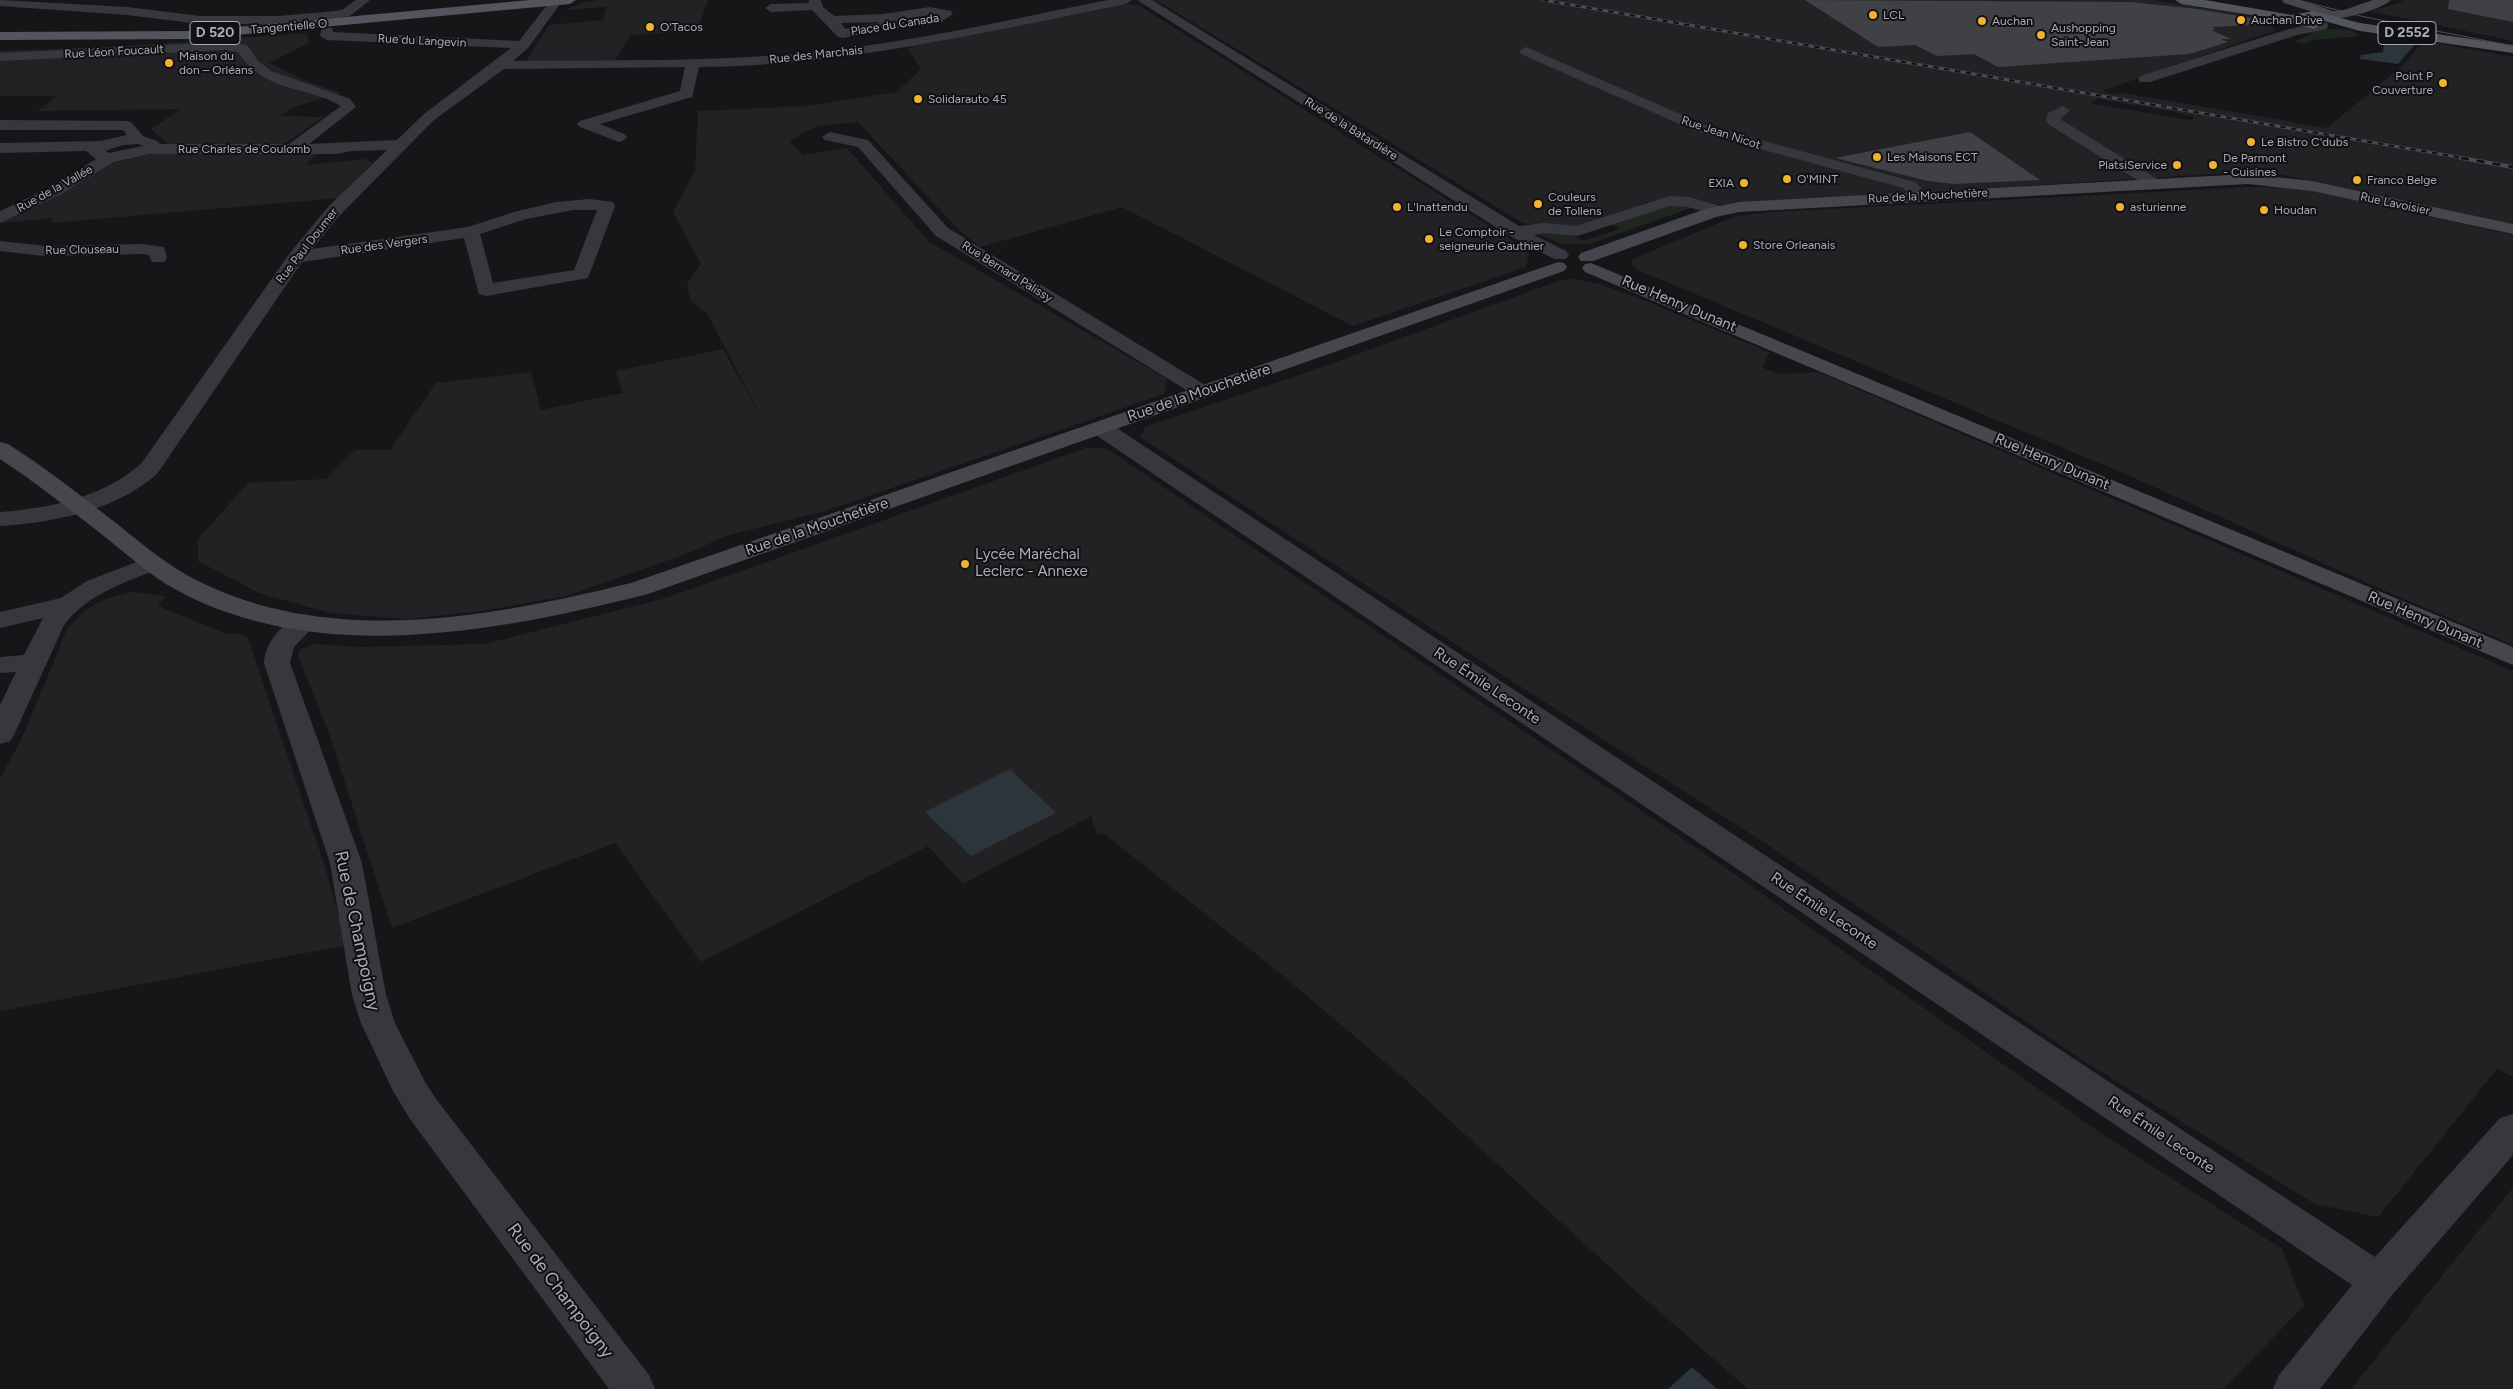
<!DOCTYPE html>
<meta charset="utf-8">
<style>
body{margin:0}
canvas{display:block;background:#161618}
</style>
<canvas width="2513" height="1389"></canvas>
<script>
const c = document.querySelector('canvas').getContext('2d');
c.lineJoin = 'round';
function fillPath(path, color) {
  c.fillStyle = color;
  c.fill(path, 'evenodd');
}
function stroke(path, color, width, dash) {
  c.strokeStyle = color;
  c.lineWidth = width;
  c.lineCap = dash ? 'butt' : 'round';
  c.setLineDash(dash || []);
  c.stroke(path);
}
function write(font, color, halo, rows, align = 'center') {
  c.font = font + ' Figtree,sans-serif';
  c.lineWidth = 4;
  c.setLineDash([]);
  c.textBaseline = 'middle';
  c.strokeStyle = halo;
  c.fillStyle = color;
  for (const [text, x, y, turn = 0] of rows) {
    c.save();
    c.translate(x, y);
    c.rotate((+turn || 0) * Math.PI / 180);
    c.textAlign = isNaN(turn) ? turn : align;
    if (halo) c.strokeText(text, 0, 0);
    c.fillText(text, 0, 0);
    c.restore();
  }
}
fillPath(new Path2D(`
 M 600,0 L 708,0 L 697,31 L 631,35 L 614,61 L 526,61 L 549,25 L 603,20 L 607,7 L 565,10 L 584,2 Z
 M 1156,0 L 2152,0 L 2245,14 L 2255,17 L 2276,30 L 2104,90 L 2104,92 L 2112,94 L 2123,93 L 2327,128 L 2401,67 L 2424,41 L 2513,57 L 2513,224 L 2328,184 L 2278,174 L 2243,172 L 1722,205 L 1675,197 L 1647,202 L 1616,216 L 1574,227 L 1523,223 ZM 2099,99 L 2175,112 L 2195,117 L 2190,120 L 2213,124 L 2090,103 Z
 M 2401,0 L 2513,0 L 2513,41 L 2370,11 L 2404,2 Z
 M 1118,4 L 1138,5 L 1529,251 L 1526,267 L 1353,326 L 1122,207 L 980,247 L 958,229 L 858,122 L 819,126 L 802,133 L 790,142 L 803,155 L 847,148 L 928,241 L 1167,379 L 1164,394 L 828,510 L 726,536 L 686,554 L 566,596 L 482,611 L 407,619 L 330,613 L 259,593 L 198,561 L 198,539 L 248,483 L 326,479 L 355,450 L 390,450 L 436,383 L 531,372 L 541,410 L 623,393 L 616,371 L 723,349 L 765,424 L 707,313 L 690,300 L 687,284 L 701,264 L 673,212 L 695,171 L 698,111 L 807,106 L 897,92 L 921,69 L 907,48 Z
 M 306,33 L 310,42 L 269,63 L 305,81 L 342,93 L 293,107 L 280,116 L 323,117 L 282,145 L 168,144 L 151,129 L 181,109 L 37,111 L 58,96 L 0,96 L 0,51 L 127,46 Z
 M 318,153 L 306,165 L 366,159 L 372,163 L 339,198 L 51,223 L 54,218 L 0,223 L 75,186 L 113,163 L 151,154 Z
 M 2252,187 L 2300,188 L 2513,235 L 2513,645 L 2383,590 L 2123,473 L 1638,270 L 1631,264 L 1633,259 L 1736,216 L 1772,212 Z
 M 1576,279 L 1599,284 L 1636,297 L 1769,352 L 1763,368 L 1780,374 L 1818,372 L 2513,671 L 2513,1077 L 2497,1069 L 2378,1217 L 2315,1204 L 2087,1063 L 1768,845 L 1515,683 L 1140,437 L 1145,427 L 1311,371 L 1561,280 Z
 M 1086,448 L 1106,448 L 1720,864 L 2099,1132 L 2282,1249 L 2304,1306 L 2223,1389 L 1748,1389 L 1637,1292 L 1399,1074 L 1280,973 L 1103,833 L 1097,835 L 1091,816 L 963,884 L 928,846 L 701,962 L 615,843 L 392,928 L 329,733 L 298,656 L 299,650 L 315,644 L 359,647 L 485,644 L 666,598 Z
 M 132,592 L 165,596 L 158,606 L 226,634 L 242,634 L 248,638 L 324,864 L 347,945 L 0,1011 L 0,779 L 24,734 L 67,629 L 83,612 L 105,599 Z
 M 2513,1188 L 2513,1389 L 2351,1389 Z`), '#222225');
fillPath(new Path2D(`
 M 2320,30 C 2330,29 2354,27 2359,36 L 2311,40 L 2305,44 L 2293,42 L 2310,35 L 2309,33 Z
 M 1667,204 L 1694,207 L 1589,244 L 1561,244 L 1534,232 L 1570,234 L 1583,241 L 1620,229 L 1611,224 Z`), '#1e261f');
fillPath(new Path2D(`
 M 2385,38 L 2388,38 L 2417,42 L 2398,64 L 2360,59 L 2361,55 L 2383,52 Z
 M 1010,769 L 1056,813 L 971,856 L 925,812 Z
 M 1692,1367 L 1717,1389 L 1668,1389 Z`), '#2c353c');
fillPath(new Path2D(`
 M 1805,0 L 2131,2 L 2198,9 L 2251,18 L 2250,25 L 2213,27 L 2215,30 L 2211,30 L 2231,39 L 2221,39 L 2228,42 L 2189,54 L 1998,67 L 1974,54 L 1937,56 L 1915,45 L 1878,47 Z
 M 2449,0 L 2513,0 L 2513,22 L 2448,9 Z
 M 1970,132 L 2040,180 L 1953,184 L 1928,181 L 1835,158 Z`), '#404145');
fillPath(new Path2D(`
 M 0,0 L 127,7 L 200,16 L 278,16 L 336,11 L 342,10 L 356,0 L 370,0 L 350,16 L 278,24 L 200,24 L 127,15 L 0,6 Z
 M 551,0 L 563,0 L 528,48 L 513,61 C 614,60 716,62 816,52 C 914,42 1011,19 1108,0 L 1132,0 L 1126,4 C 985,32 844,66 699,67 L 692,97 L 600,124 L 624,134 L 627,137 L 624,140 L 619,142 L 580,127 L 577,124 L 580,121 L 680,91 L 685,67 L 504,69 L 434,120 L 340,215 L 312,249 L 468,227 L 514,212 L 556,202 L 590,199 L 613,202 L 615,206 L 588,278 L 486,296 L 479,294 L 464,238 L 302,262 L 157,474 C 114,511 56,522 0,526 L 0,512 C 51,508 101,498 141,464 L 290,253 L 328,207 L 387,150 L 352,151 L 337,154 L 150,154 L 114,162 L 61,194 L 0,223 L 0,211 L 49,188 L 96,159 L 86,151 L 0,153 L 0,143 L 101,141 L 127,135 L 123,130 L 0,130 L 0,120 L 127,121 L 132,123 L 143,136 L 157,141 L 160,144 L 289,144 L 341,106 C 303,84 266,94 238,52 L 223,50 L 0,61 L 0,53 L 223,42 L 247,45 L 258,61 L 271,71 L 350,99 L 356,107 L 309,144 L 397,140 L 424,114 L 511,48 L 327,40 L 320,36 L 322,28 L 332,28 L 333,32 L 519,41 ZM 138,144 L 143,146 L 109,153 L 105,151 L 123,145 ZM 573,210 L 597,210 L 574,270 L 493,283 L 480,234 L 526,219 Z
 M 809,0 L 821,0 L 823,7 L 834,16 L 883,14 L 930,7 L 951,11 L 953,14 L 939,23 L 886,29 L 843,38 L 838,37 L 812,10 L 771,12 L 765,8 L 771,4 L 809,3 ZM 930,15 L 935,16 L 892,21 ZM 882,22 L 845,29 L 841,23 Z
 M 1137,0 L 1152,0 L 1519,226 L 1544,223 L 1576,226 L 1669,196 L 1689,197 L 1724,207 L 1726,211 L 1724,215 L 1718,216 L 1688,207 L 1670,206 L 1577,236 L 1544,233 L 1534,235 L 1566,251 L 1569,255 L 1566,259 L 1554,259 L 1510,236 Z
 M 2322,22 L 2327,23 L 2328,26 L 2327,29 L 2297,35 L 2150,82 L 2140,82 L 2138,79 L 2140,76 L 2289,29 Z
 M 1526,47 L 1705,125 L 1915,182 L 1929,196 L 1927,200 L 1915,200 L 1903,188 L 1695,131 L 1521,54 L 1519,51 Z
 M 2063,106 L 2070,110 L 2060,119 L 2159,180 L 2161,183 L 2159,186 L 2147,186 L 2048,124 L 2046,121 L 2048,113 Z
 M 830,132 L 868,140 L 948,228 L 1210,388 L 1213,392 L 1210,396 L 1203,398 L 1196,396 L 936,236 L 858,147 L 825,140 L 822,137 Z
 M 0,241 L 45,246 L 142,244 L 164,247 L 167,258 L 164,262 L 152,262 L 149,255 L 142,254 L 45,256 L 0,251 Z
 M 1101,422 L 1109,423 L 2375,1257 L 2500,1118 L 2513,1114 L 2513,1155 L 2393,1294 L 2320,1389 L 2273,1389 L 2279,1375 L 2352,1285 L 1093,433 L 1090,428 L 1093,423 Z
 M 152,556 L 161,558 L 164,563 L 161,568 C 126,582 87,594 64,625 L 14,735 L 10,741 L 0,744 L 0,705 L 16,672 L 0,673 L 0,657 L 24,655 L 43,618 L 0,628 L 0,612 L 61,598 L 87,581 Z
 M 305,614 L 314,617 L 318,622 L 294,647 L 290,663 L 362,863 L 386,995 L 395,1023 L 425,1082 L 436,1099 L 649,1375 L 655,1389 L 609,1389 L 410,1119 L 393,1091 L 361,1023 L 352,995 L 330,863 L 264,663 C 265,642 285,619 305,614 Z`), '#37383d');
fillPath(new Path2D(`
 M 2282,0 L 2300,0 L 2333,11 L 2344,10 L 2373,0 L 2391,0 C 2382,10 2323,27 2314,16 L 2316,13 L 2284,3 Z
 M 2248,174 L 2312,181 L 2513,224 L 2513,234 L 2312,191 L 2248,184 L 1739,212 L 1716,217 L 1593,261 L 1581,261 L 1578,257 L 1581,253 L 1705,209 L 1739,202 Z
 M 1558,262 L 1564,263 L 1567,267 L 1564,271 L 648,594 C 496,632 309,669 166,584 C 146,571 127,555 109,540 C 73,512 38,484 0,459 L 0,442 L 8,444 C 44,467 78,493 112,520 C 135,538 159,559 185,574 C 321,650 487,618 631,583 Z
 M 1591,263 L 2513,647 L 2513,665 L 1585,272 L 1582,268 L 1585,264 Z`), '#45474d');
fillPath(new Path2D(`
 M 530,0 L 576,0 L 570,4 L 193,39 L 0,40 L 0,32 L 193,31 Z
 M 2175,0 L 2205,0 L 2292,15 L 2313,11 L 2360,23 L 2513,45 L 2513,53 L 2360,31 L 2321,20 L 2307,19 L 2320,25 L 2314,29 L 2277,19 L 2181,4 Z`), '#53555c');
stroke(new Path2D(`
 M 2298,0 L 2365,17 L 2513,46`), '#4a4c52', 1);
const railFar1 = new Path2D(`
 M 1543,0 L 2469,159`);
const rail = new Path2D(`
 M 2461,158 L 2513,167`);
stroke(railFar1, '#4a4c52', 3);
stroke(rail, '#4a4c52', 4);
stroke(railFar1, '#111113', 2, [5.5]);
stroke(rail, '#111113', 2.5, [8]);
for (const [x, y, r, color] of [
 [1873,15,5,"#f2b134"],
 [2241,20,5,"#f2b134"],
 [1982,21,5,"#f2b134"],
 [650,27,5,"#f2b134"],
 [2041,35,5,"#f2b134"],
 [169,63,5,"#f2b134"],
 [2443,83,5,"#f2b134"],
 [918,99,5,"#f2b134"],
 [2251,142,5,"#f2b134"],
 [1877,157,5,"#f2b134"],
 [2177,165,5,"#f2b134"],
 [2213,165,5,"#f2b134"],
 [1787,179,5,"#f2b134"],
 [2357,180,5,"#f2b134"],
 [1744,183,5,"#f2b134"],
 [1538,204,5,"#f2b134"],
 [1397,207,5,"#f2b134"],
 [2120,207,5,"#f2b134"],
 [2264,210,5,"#f2b134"],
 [1429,239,5,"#f2b134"],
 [1743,245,5,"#f2b134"],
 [965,564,5,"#f2b134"]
]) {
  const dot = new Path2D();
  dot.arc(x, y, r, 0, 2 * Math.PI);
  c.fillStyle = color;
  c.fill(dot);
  stroke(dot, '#111113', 2);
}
write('12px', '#a8adb8', '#111113', [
 ["LCL",1883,15],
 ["Auchan Drive",2251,20],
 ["Auchan",1992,21],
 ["O'Tacos",660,27],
 ["Aushopping",2051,28],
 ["Saint-Jean",2051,42],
 ["Maison du",179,56],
 ["don – Orléans",179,70],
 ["Point P",2433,76,"right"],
 ["Couverture",2433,90,"right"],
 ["Solidarauto 45",928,99],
 ["Le Bistro C'dubs",2261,142],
 ["Les Maisons ECT",1887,157],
 ["De Parmont",2223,158],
 ["- Cuisines",2223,172],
 ["PlatsiService",2167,165,"right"],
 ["O'MINT",1797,179],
 ["Franco Belge",2367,180],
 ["EXIA",1734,183,"right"],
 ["Couleurs",1548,197],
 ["de Tollens",1548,211],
 ["L'Inattendu",1407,207],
 ["asturienne",2130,207],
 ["Houdan",2274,210],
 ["Le Comptoir -",1439,232],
 ["seigneurie Gauthier",1439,246],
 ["Store Orleanais",1753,245]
], 'left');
write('12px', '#a8adb8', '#111113', [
 ["Place du Canada",895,25,-9],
 ["Tangentielle O",289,27,-5],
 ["Rue du Langevin",422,41,3],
 ["Rue Léon Foucault",114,52,-3],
 ["Rue des Marchais",816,55,-6],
 ["Rue de la Batardière",1351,129,32],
 ["Rue Jean Nicot",1721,133,18],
 ["Rue Charles de Coulomb",244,149],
 ["Rue de la Vallée",55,189,-29],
 ["Rue de la Mouchetière",1928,196,-3],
 ["Rue Lavoisier",2395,204,12],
 ["Rue des Vergers",384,245,-8],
 ["Rue Paul Doumer",307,246,-52],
 ["Rue Clouseau",82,250,-1],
 ["Rue Bernard Palissy",1007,272,32]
]);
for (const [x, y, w] of [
 [215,33,50],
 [2407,33,58]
]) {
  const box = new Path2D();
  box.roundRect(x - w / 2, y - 11.5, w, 23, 4);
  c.fillStyle = '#111113';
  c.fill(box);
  stroke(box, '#a8adb8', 1);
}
write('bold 14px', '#a8adb8', null, [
 ["D 520",215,33],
 ["D 2552",2407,33]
]);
write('15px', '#a8adb8', '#111113', [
 ["Rue Henry Dunant",1679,304,23],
 ["Rue de la Mouchetière",1199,393,-19],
 ["Rue Henry Dunant",2052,462,23],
 ["Rue de la Mouchetière",817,527,-19],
 ["Rue Henry Dunant",2425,620,23],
 ["Rue Émile Leconte",1487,686,34],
 ["Rue Émile Leconte",1824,911,34],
 ["Rue Émile Leconte",2161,1135,34]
]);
write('15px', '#a8adb8', '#111113', [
 ["Lycée Maréchal",975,555],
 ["Leclerc - Annexe",975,572]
], 'left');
write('18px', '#a8adb8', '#111113', [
 ["Rue de Champoigny",357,931,78],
 ["Rue de Champoigny",560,1291,53]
]);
</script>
